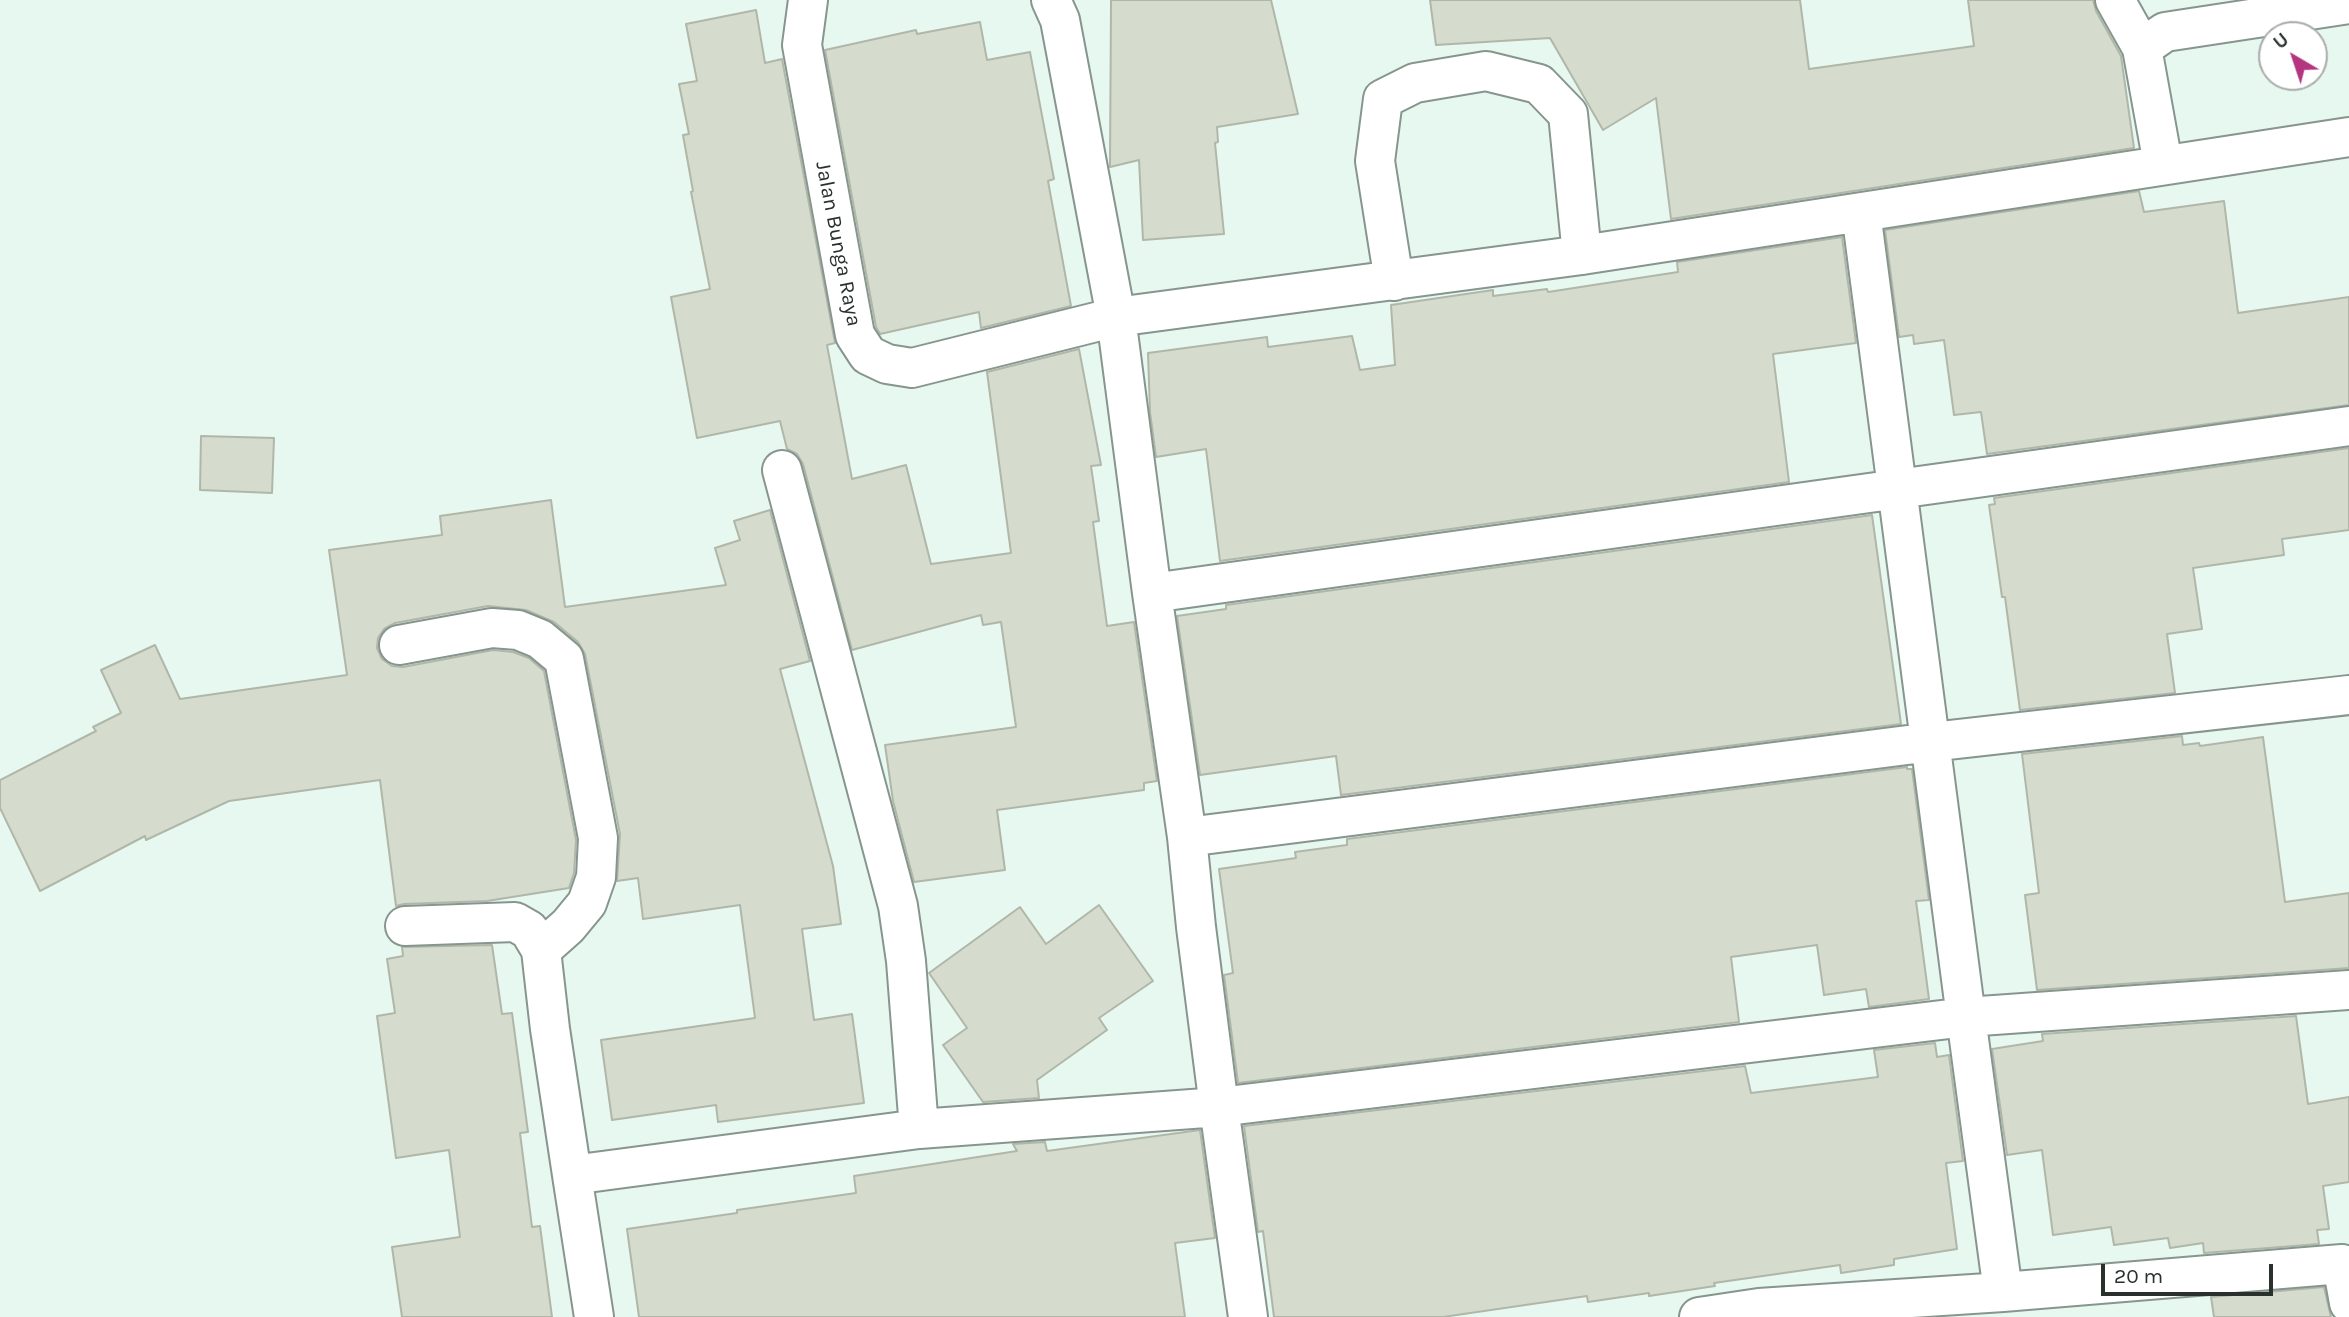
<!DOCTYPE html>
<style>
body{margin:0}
#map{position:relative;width:2349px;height:1317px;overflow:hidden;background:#e7f8f0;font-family:Karla,sans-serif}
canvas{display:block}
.north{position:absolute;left:2258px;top:21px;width:70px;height:70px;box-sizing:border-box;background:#fff;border:2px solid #aaadab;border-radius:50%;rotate:321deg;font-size:19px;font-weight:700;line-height:28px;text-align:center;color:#2a312d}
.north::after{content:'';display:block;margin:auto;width:24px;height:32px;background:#b63580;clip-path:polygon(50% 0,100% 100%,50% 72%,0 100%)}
.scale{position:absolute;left:2101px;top:1264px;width:172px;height:32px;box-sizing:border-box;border:4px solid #2a312d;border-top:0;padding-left:9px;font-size:21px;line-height:24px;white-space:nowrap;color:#2a312d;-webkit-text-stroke:5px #fff;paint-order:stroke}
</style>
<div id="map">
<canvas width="2349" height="1317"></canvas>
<div class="north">U</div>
<div class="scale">20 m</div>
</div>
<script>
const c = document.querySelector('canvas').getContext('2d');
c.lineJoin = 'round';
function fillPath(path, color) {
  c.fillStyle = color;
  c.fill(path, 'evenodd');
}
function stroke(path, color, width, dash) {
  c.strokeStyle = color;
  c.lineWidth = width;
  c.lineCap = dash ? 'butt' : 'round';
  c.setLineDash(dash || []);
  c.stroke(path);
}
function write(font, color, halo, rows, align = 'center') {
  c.font = font + ' Karla,sans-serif';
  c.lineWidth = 5;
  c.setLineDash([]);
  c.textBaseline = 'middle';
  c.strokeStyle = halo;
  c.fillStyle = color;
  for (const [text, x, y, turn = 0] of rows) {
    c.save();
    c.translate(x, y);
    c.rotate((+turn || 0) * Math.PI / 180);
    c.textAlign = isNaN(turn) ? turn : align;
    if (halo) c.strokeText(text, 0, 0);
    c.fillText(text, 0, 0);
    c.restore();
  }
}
const building = new Path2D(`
 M 1111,0 L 1271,0 L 1298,114 L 1217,127 L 1218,142 L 1215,143 L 1224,234 L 1143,240 L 1139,160 L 1110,167 Z
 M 1430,0 L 1800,0 L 1809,69 L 1974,46 L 1968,0 L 2093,0 L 2096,11 L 2121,56 L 2134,148 L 1671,219 L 1656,98 L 1603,130 L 1550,38 L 1436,45 Z
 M 756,10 L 765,63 L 782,59 L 835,343 L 827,345 L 852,479 L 906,465 L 931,564 L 1011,553 L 987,372 L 1079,349 L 1101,465 L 1091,466 L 1099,521 L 1093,522 L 1107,626 L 1134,622 L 1157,781 L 1144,783 L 1144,790 L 997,810 L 1005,870 L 914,882 L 893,801 L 885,745 L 1016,727 L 1001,622 L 983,625 L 981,615 L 852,650 L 803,464 L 797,454 L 787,449 L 780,421 L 697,438 L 671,297 L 710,289 L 691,192 L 693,191 L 683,135 L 689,134 L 679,84 L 697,81 L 686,24 Z
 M 980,22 L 987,60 L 1030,52 L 1054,179 L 1048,181 L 1071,306 L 981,328 L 979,312 L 880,334 L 876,327 L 825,50 L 916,30 L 917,34 Z
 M 2139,191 L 2144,212 L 2224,201 L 2238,313 L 2349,297 L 2349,405 L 1987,454 L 1981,412 L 1954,415 L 1944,340 L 1914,344 L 1913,335 L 1899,337 L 1885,230 Z
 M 1842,237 L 1856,343 L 1773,354 L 1789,482 L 1220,561 L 1206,449 L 1156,457 L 1150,412 L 1148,353 L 1267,337 L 1268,347 L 1352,336 L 1360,370 L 1395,365 L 1391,305 L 1493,290 L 1493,296 L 1547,289 L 1548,292 L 1678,272 L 1677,262 Z
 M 201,436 L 274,438 L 272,493 L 200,490 Z
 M 2349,448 L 2349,530 L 2282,539 L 2284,555 L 2193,568 L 2202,629 L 2167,634 L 2175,693 L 2020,710 L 2005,597 L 2002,597 L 1989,505 L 1995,504 L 1994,498 Z
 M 551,500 L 565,607 L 726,585 L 715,548 L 740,540 L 734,521 L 770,510 L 810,661 L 780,669 L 833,866 L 841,924 L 802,929 L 814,1020 L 852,1014 L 864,1103 L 718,1122 L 716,1105 L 612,1120 L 601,1040 L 755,1018 L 740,905 L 643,919 L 638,878 L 617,881 L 620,834 L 585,654 L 578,642 L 554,622 L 526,610 L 488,606 L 395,623 L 384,629 L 378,638 L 377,648 L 382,659 L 392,666 L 403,667 L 493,650 L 513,652 L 529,658 L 544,671 L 576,840 L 574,873 L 569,888 L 487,901 L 404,904 L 396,906 L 380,780 L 229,801 L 146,840 L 145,836 L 40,891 L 0,808 L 0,780 L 96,731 L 93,727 L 121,713 L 101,670 L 155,645 L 180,699 L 347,675 L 329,550 L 442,535 L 440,516 Z
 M 1872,515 L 1901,724 L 1341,795 L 1336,756 L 1200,775 L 1177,616 L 1226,609 L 1226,605 Z
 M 2182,736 L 2183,745 L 2199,743 L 2200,746 L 2263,737 L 2285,902 L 2349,893 L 2349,968 L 2037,990 L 2025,895 L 2039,893 L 2022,754 Z
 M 1907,767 L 1907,769 L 1912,769 L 1929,900 L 1916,901 L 1929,999 L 1869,1007 L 1866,989 L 1824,995 L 1817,945 L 1731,957 L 1739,1022 L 1238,1083 L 1224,975 L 1233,973 L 1219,869 L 1296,858 L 1295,852 L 1347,845 L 1347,839 Z
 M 1099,905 L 1153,981 L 1099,1018 L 1107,1030 L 1037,1080 L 1039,1098 L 983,1102 L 943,1045 L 967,1028 L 929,973 L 1020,907 L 1046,944 Z
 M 492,945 L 502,1014 L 512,1013 L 528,1132 L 520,1133 L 532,1227 L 540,1226 L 552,1317 L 402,1317 L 392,1247 L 460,1237 L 449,1150 L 396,1158 L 377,1016 L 395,1013 L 387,959 L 403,956 L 402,947 Z
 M 2296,1016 L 2308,1104 L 2349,1097 L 2349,1182 L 2323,1186 L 2329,1229 L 2317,1230 L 2319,1244 L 2204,1253 L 2203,1243 L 2170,1248 L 2168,1238 L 2114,1245 L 2111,1227 L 2053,1235 L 2042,1150 L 2007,1155 L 1992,1049 L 2043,1041 L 2042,1034 Z
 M 1935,1043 L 1937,1057 L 1949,1055 L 1963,1161 L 1946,1163 L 1957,1249 L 1894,1259 L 1894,1265 L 1841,1273 L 1840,1265 L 1714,1283 L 1715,1286 L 1649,1296 L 1649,1293 L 1588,1302 L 1587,1296 L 1443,1317 L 1274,1317 L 1263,1231 L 1258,1232 L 1244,1126 L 1745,1066 L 1751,1093 L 1878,1077 L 1874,1050 Z
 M 1200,1130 L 1215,1238 L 1175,1243 L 1185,1317 L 639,1317 L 627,1229 L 737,1213 L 737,1210 L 856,1193 L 854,1176 L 1017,1151 L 1013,1144 L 1045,1142 L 1047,1151 Z
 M 2324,1287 L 2331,1317 L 2214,1317 L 2211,1297 Z`);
fillPath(building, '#d5dcce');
stroke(building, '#b0b7a9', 2);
const minor = new Path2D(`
 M 808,0 L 802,45 L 855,335 L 868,355 L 887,364 L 912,368 L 1116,317 L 1582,255 L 2349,137
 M 2115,0 L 2142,48
 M 2163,164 L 2142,48 L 2165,32 L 2349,4
 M 1861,212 L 1966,1017 L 2349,990
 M 1394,281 L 1375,161 L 1383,99 L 1415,83 L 1486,71 L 1539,84 L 1568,114 L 1582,255
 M 782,470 L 898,906 L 906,961 L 919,1129
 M 1152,593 L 2349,426
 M 399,645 L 492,628 L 518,630 L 540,639 L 564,659 L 598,838 L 596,877 L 587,903 L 568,926 L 541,950 L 550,1029 L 572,1175 L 919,1129 L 1219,1107 L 1196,927 L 1187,837 L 1152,593 L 1116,317 L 1060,20 L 1051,0
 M 1187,837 L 1931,742 L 2349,695
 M 405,926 L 515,922 L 529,930 L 541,950
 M 572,1175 L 594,1317
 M 1248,1317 L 1219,1107 L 1966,1017 L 2003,1292
 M 1699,1317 L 1759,1308 L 2003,1292 L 2342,1264 L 2349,1303`);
stroke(minor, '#86968e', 42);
stroke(minor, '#fff', 38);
write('21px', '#2a312d', '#fff', [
 ["Jalan Bunga Raya",838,244,79]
]);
</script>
